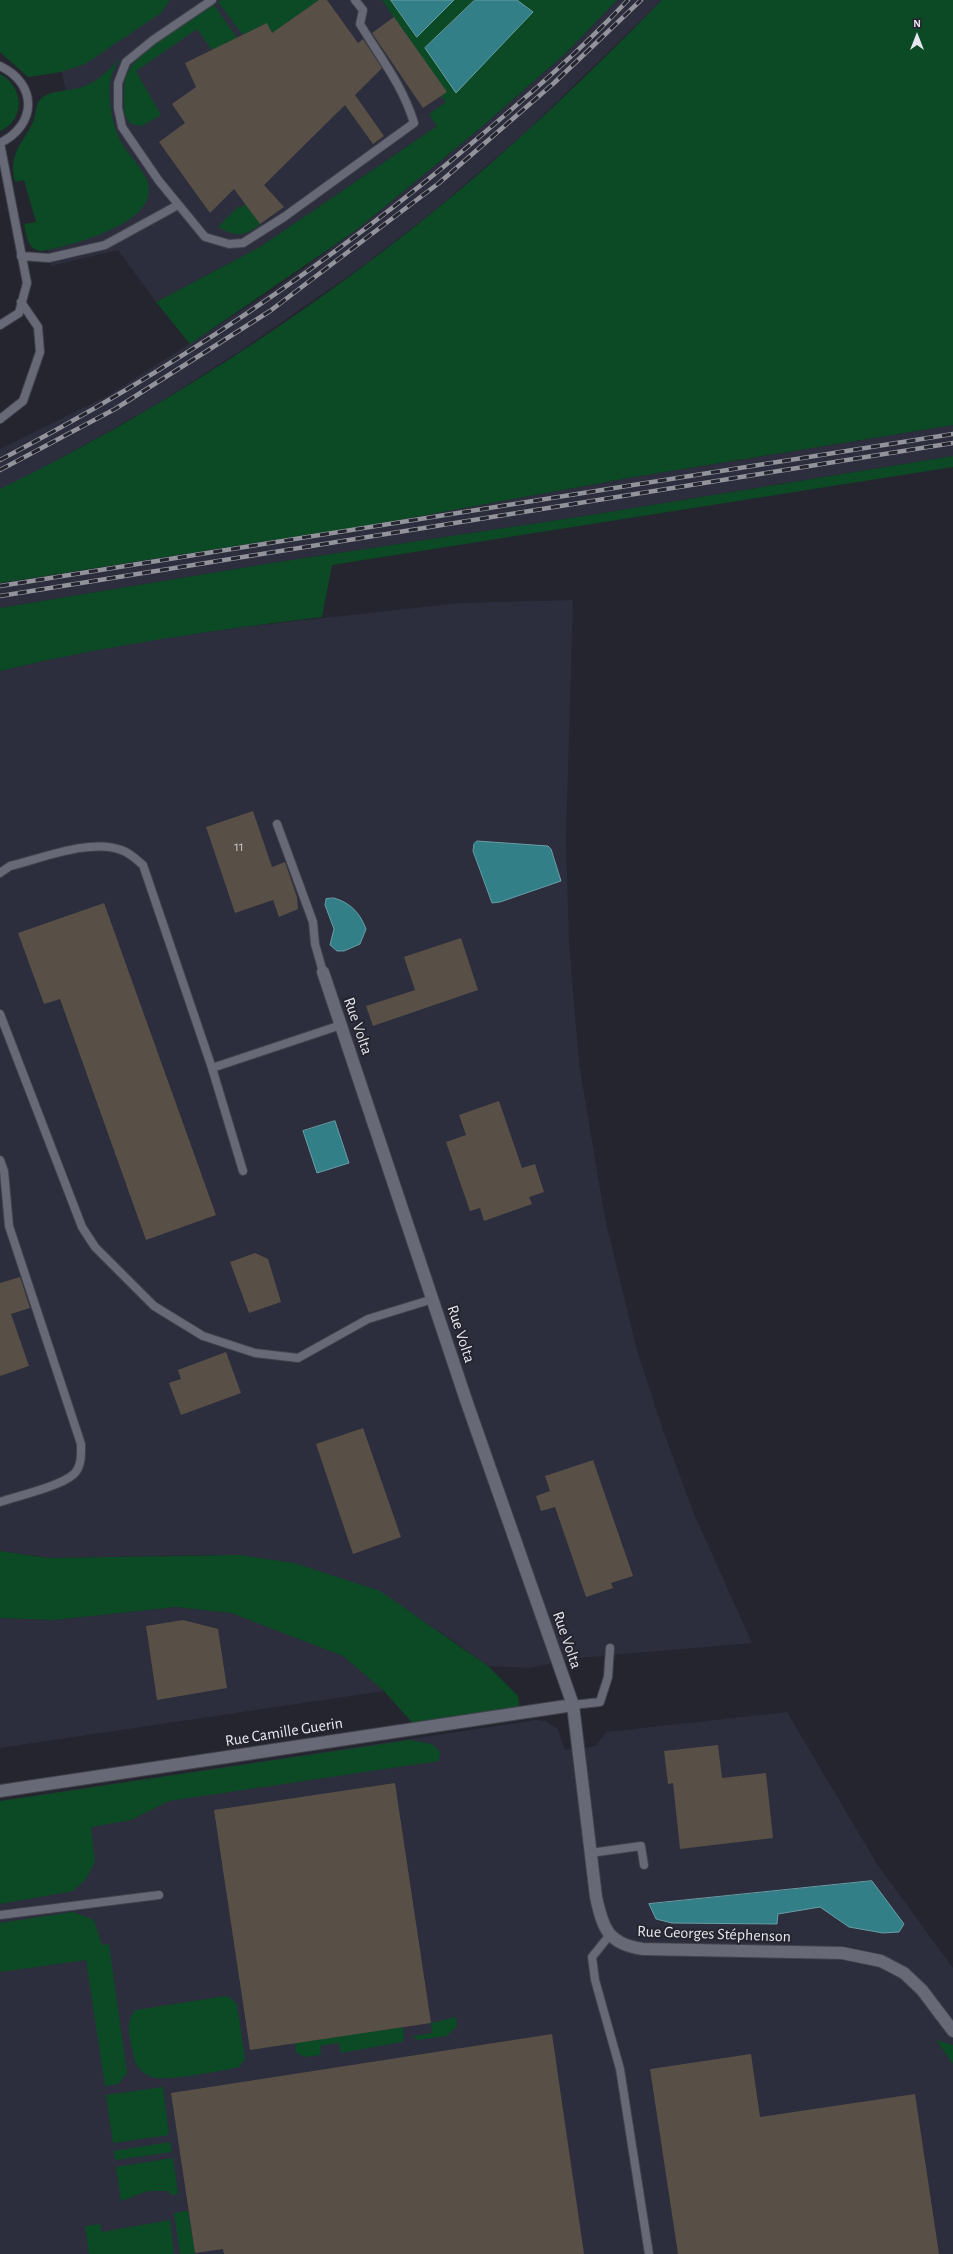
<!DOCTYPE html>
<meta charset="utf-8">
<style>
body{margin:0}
#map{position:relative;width:953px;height:2254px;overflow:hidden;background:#24252f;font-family:"Alegreya Sans",sans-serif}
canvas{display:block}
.north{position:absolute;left:897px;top:16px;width:40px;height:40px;-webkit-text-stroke:3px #24252f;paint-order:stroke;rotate:0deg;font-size:11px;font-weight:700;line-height:16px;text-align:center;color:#e6e7ee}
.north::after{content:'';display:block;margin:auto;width:14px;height:18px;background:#e6e7ee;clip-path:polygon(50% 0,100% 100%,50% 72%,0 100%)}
</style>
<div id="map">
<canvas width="953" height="2254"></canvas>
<div class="north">N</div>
</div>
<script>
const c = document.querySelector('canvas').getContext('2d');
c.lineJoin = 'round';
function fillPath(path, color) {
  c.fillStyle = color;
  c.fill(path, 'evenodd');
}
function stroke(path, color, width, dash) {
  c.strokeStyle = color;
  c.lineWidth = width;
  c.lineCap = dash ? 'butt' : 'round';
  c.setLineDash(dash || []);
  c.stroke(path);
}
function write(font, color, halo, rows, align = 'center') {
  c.font = font + ' "Alegreya Sans",sans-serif';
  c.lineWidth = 4;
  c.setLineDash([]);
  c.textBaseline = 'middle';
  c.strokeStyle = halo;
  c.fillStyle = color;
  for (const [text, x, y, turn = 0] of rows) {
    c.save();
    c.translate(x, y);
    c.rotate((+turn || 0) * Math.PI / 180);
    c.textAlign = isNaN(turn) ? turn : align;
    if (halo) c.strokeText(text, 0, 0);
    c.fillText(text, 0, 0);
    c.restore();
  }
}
fillPath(new Path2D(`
 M 7,0 L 573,0 L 437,126 L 260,247 L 156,302 L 118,250 L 51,266 L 38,204 L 66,91 L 61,69 Z
 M 617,0 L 662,0 L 526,132 L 434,211 L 360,268 L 240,351 L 159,403 L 40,470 L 0,489 L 0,449 L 109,395 L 272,291 L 355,231 L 478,130 L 566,53 Z
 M 953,425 L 953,456 L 591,515 L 272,563 L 0,608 L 0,583 L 382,523 L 628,478 Z
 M 573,600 L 566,840 L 569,942 L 579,1063 L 605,1218 L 637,1350 L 662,1427 L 692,1509 L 752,1643 L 578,1658 L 529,1668 L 488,1666 L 439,1631 L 214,1555 L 48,1558 L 0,1551 L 0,671 L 67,655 L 143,641 L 251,626 L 458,603 Z
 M 176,1607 L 231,1613 L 278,1630 L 343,1656 L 384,1691 L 0,1748 L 0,1618 L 54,1620 Z
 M 787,1712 L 877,1864 L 953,1968 L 953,2254 L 0,2254 L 0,1801 L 536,1720 L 545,1721 L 558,1729 L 565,1750 L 596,1746 L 606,1732 Z`), '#2c2d3d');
fillPath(new Path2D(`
 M 0,0 L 170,0 L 161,13 L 85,64 L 61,72 L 28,77 L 0,52 Z
 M 221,0 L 319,0 L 272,33 L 267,23 L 243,35 L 218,2 Z
 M 382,0 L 391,0 L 417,37 L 454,0 L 475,0 L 425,48 L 456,93 L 532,12 L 517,0 L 617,0 L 566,53 L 478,130 L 355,231 L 190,344 L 156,302 L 260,247 L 437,126 L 429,114 L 446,102 L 441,96 L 446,92 Z
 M 662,0 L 953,0 L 953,425 L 628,478 L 382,523 L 0,583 L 0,489 C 152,415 302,318 433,212 C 514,147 589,74 662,0 Z
 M 214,5 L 237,38 L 212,50 L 197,29 L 136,71 L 161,115 L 142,126 L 131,124 C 123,117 124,108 124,98 C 124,90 124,82 127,74 C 138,50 191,21 214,5 Z
 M 121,58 C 117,64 113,70 111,77 C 107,96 112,128 123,145 C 130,156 144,170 148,183 C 159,224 69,246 42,251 C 27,250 27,236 24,224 L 36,222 L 24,180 L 15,182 C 8,153 22,145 33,122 C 37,113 34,104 43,97 C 53,90 70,91 82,87 C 97,83 109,69 121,58 Z
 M 0,74 C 24,86 26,120 0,131 Z
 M 245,204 L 260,224 C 245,238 234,236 218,227 L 239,206 L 241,208 Z
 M 953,456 L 953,467 L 332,565 L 322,617 C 214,630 106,645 0,671 L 0,608 L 272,563 L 591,515 Z
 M 0,1551 L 48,1558 L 239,1555 L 294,1563 L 380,1591 L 488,1666 L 518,1696 L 520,1713 L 417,1728 L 384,1691 L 343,1656 L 231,1613 L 176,1607 L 54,1620 L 0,1618 Z
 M 409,1740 L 432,1744 L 440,1752 L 439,1761 L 169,1801 L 131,1820 L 91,1827 L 95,1862 L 85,1880 L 73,1891 L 0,1904 L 0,1801 Z
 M 73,1912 L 94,1920 L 102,1945 L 109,1944 L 127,2073 L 118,2084 L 105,2086 L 86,1960 L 0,1972 L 0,1923 Z
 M 225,1996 L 231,1998 L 237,2004 L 245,2059 L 239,2067 C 222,2071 173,2080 157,2078 C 147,2077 140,2071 135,2062 C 133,2047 122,2021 136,2010 Z
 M 456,2017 L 457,2026 L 447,2036 L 417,2040 L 413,2036 L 432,2033 L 431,2023 Z
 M 403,2027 L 404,2039 L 402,2042 L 341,2053 L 339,2043 L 320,2046 L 321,2055 L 304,2057 L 296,2052 L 295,2043 Z
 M 936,2040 L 953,2045 L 953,2064 Z
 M 163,2087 L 169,2135 L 113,2143 L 106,2095 Z
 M 170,2142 L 172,2152 L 115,2160 L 114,2151 Z
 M 173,2158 L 178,2194 L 170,2195 L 169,2191 L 148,2191 L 121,2201 L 116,2167 Z
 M 188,2211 L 195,2254 L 180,2254 L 174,2213 Z
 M 170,2220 L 174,2254 L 89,2254 L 85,2226 L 100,2224 L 102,2232 Z`), '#0c4a25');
const water = new Path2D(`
 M 391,0 L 454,0 L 417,37 Z
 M 475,0 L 517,0 L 533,12 L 456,93 L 425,48 Z
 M 477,841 L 548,846 L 551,849 L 561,881 L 500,902 L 492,903 L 473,851 L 474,844 Z
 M 334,898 C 351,903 360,913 366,929 L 360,944 L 344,951 L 337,951 L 330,945 L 334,929 L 325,905 L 326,899 Z
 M 335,1121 L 349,1163 L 317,1173 L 303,1131 Z
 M 872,1881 L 904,1924 L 899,1932 L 883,1933 L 849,1927 L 820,1907 L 778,1914 L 777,1924 L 672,1923 L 656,1919 L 649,1904 Z`);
fillPath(water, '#327f87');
stroke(water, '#689ea6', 1);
fillPath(new Path2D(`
 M 319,0 L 327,0 L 358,43 L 363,39 L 382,68 L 355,95 L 384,136 L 373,144 L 345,105 L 264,185 L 284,207 L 260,224 L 234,189 L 210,213 L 159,142 L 185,123 L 172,104 L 196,87 L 185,63 L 267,23 L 272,33 Z
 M 394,17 L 447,92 L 423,108 L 372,33 Z
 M 253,811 L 272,867 L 285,862 L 297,897 L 298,909 L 279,917 L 273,900 L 235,913 L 206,827 Z
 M 104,903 L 216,1215 L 146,1240 L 60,999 L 44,1004 L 18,933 Z
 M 461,938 L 478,990 L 373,1026 L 366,1006 L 415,990 L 404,957 Z
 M 499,1101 L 522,1168 L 535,1164 L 544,1192 L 529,1197 L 532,1204 L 484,1221 L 480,1208 L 470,1211 L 446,1142 L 466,1135 L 459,1115 Z
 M 255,1253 L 268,1259 L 281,1302 L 249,1313 L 230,1262 Z
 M 20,1277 L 30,1308 L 11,1314 L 29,1366 L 0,1376 L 0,1283 Z
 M 226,1352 L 241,1393 L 181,1415 L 169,1383 L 181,1379 L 178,1370 Z
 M 363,1428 L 401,1537 L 353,1554 L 316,1444 Z
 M 593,1460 L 633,1576 L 611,1583 L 613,1588 L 586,1597 L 555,1507 L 541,1511 L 536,1496 L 550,1491 L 545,1476 Z
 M 183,1620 L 218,1629 L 227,1688 L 157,1700 L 146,1626 Z
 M 718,1745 L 722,1778 L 766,1773 L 773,1838 L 680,1849 L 673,1783 L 668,1784 L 664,1751 Z
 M 395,1783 L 431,2023 L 250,2050 L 214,1810 Z
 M 552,2034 L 584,2254 L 224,2254 L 223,2249 L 195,2253 L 171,2093 Z
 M 751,2054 L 760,2117 L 915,2094 L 939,2254 L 678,2254 L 650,2069 Z`), '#585046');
const lane = new Path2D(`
 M 212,0 L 153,40 L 126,62 L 118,83 L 118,108 L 122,127 L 159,181 L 205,237 L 229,244 L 243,243 L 284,217 L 414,123 C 403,86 380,57 360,24 L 363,10 L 355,0
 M 0,66 C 38,84 37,125 0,143
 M 0,143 L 27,283 L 19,313 L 0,325
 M 21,256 L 49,258 L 105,245 L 178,205
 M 0,419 L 23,401 L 40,352 L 38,327 L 21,302
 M 277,824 L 313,922 L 315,944 L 323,972
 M 0,873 L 10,866 C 40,859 91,838 121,850 C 129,852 137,860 143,865 L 212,1068
 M 0,1014 L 82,1227 L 95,1247 L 154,1306 L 203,1336 L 255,1353 L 298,1358 L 368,1319 L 433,1299
 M 0,1160 L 4,1171 L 9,1226 L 81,1444 C 81,1454 82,1466 74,1474 C 61,1486 18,1496 0,1502
 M 243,1171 L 212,1068 L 341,1025
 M 573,1705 L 600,1702 L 608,1677 L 610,1648
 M 590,1853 L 641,1846 L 644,1865
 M 0,1915 L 159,1895
 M 609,1936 L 592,1957 L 595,1980 L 620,2069 L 649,2254`);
const street = new Path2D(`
 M 323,972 L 466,1400 L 573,1705 L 596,1897 C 603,1929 608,1944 643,1949 L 842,1953 L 881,1961 L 904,1973 L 922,1990 L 953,2031
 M 0,1791 L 573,1705`);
stroke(lane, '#41424b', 10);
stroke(street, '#41424b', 14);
stroke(lane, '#686976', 8);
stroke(street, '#686976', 12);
const rail = new Path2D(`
 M 0,460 C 171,371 331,263 478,138 C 529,95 581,50 628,0
 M 0,470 L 115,409 L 270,311 L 439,183 L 554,83 L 641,0
 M 0,586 L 953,434
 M 0,596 L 953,443`);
stroke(rail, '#92939b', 4.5);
stroke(rail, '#24252f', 3, [9]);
write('14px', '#c2c1c4', null, [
 ["11",239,847]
]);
write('16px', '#e6e7ee', '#24252f', [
 ["Rue Volta",358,1026,71],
 ["Rue Volta",461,1334,72],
 ["Rue Volta",567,1640,71],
 ["Rue Camille Guerin",284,1732,-9],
 ["Rue Georges Stéphenson",714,1934,2]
]);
</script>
